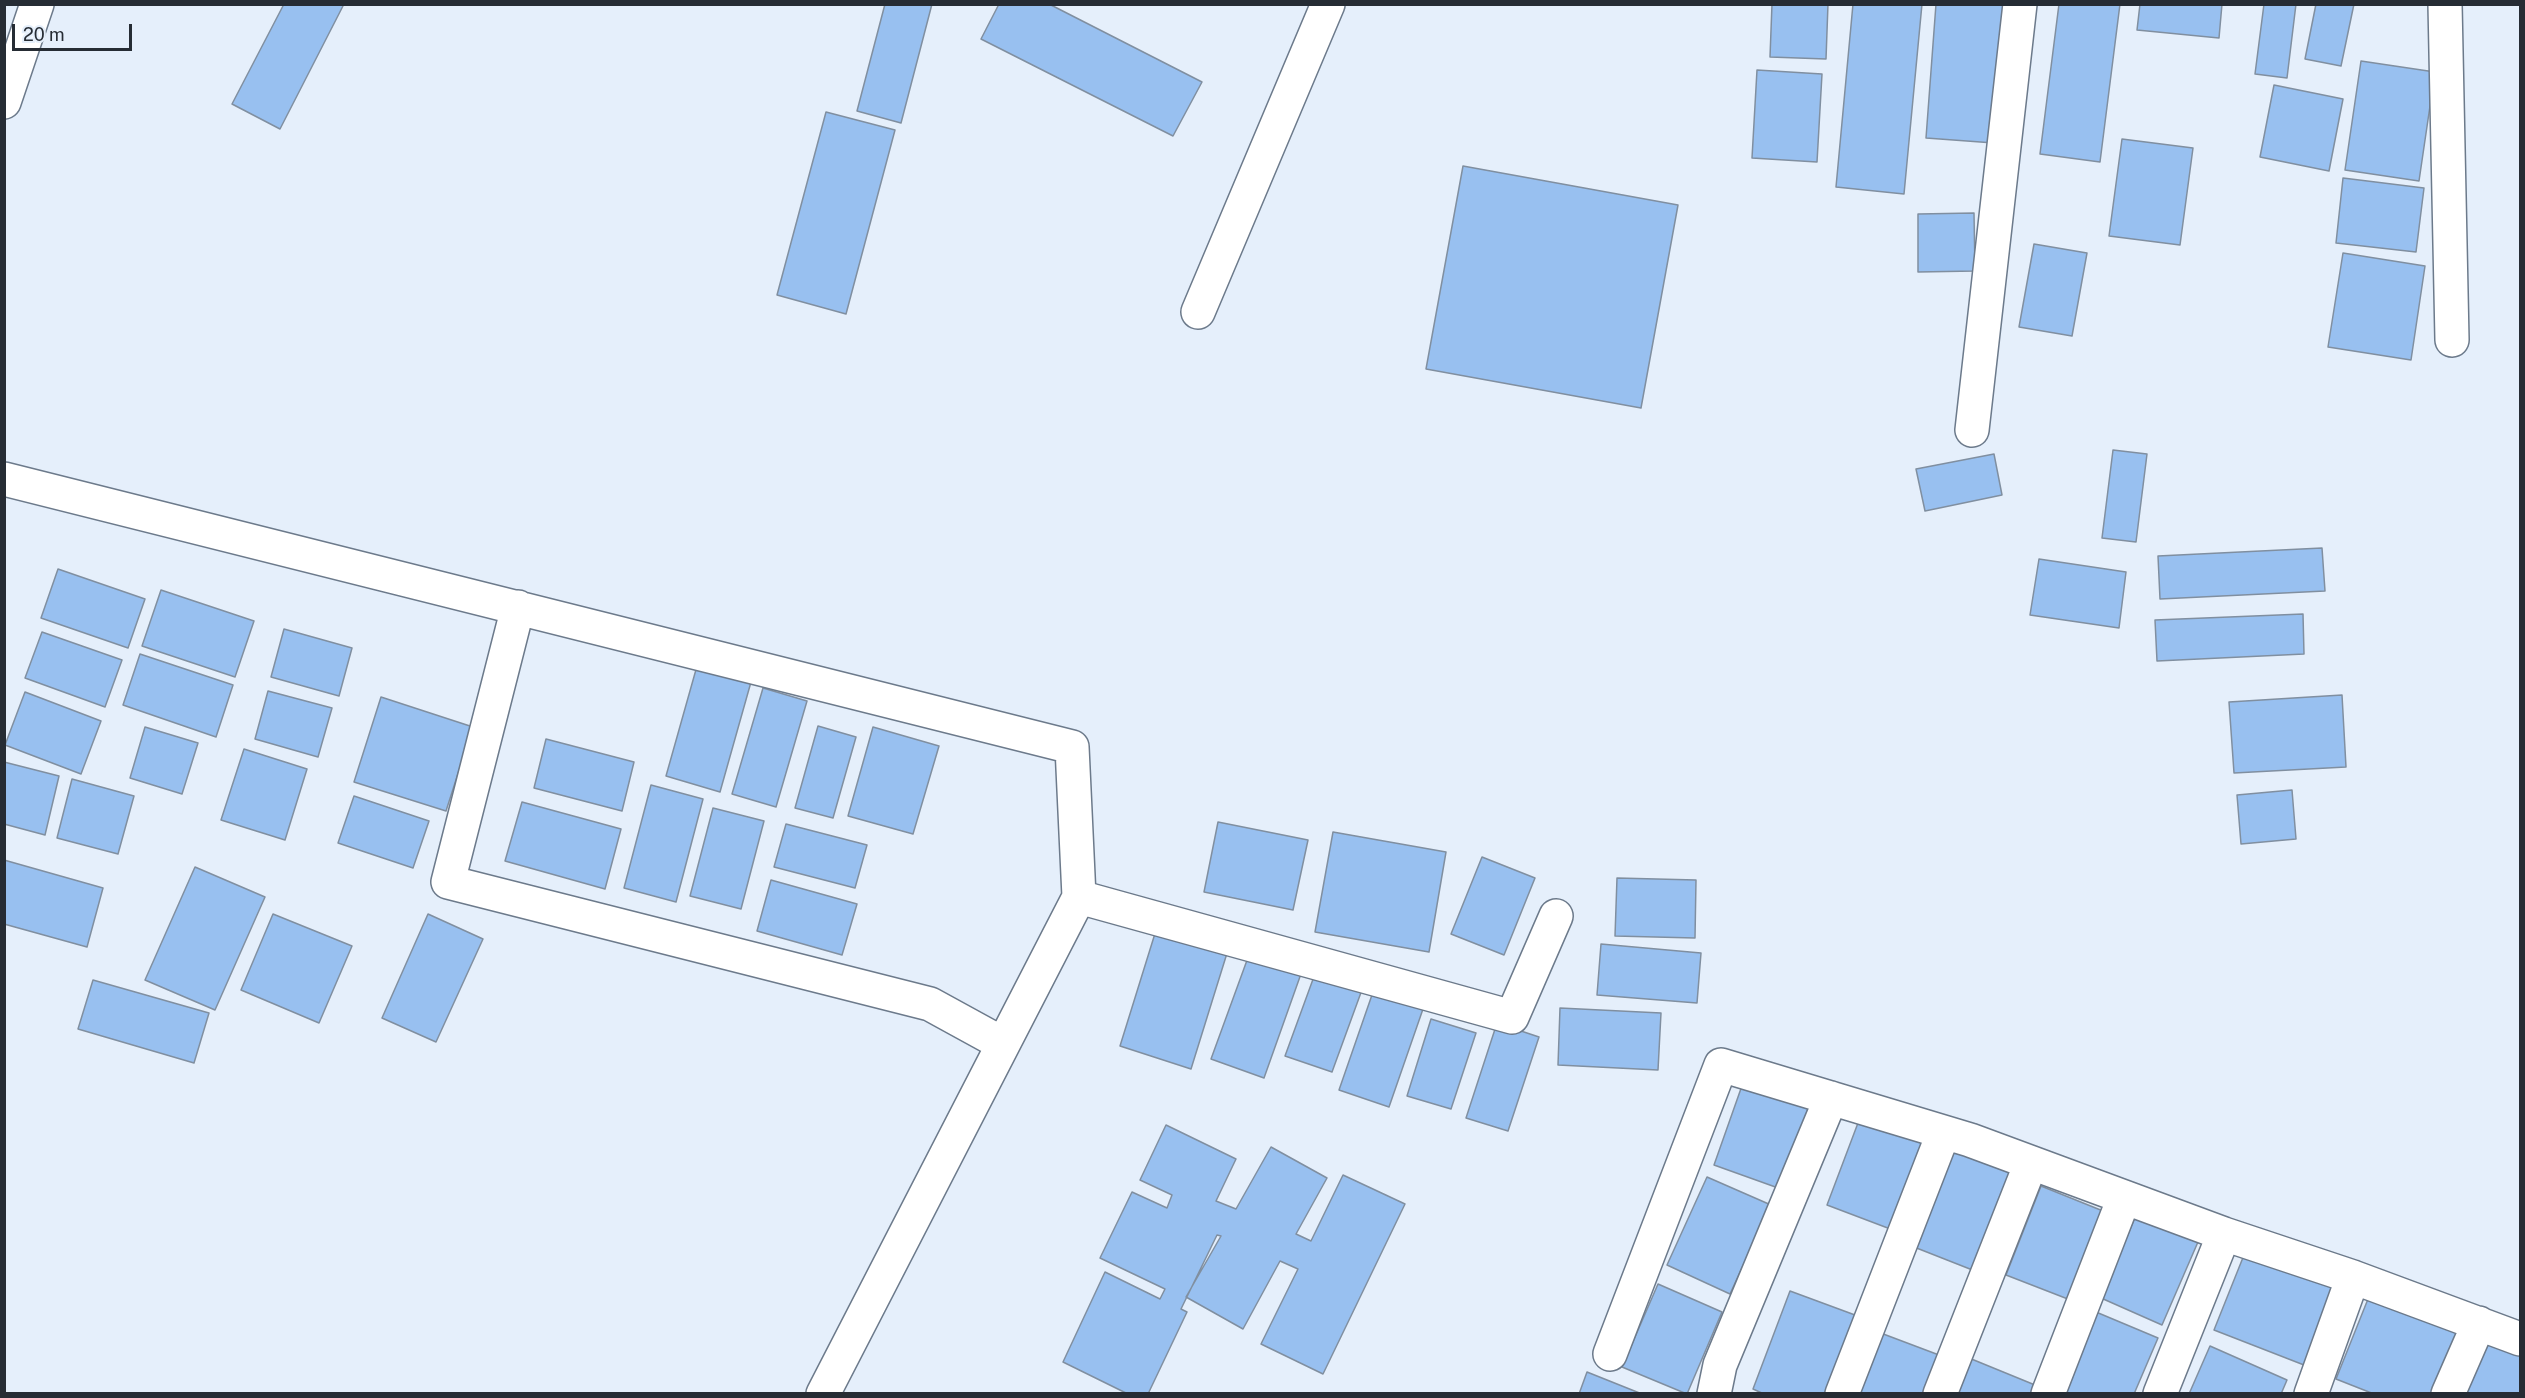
<!DOCTYPE html>
<style>
body{margin:0}
#map{position:relative;width:2525px;height:1398px;overflow:hidden;background:#e5effb;font-family:"Public Sans",sans-serif}
canvas{display:block}
.frame{position:absolute;inset:0;border:6px solid #262c34;pointer-events:none}
.scale{position:absolute;left:12px;top:24px;width:120px;height:27px;box-sizing:border-box;border:3px solid #262c34;border-top:0;padding-left:8px;font-size:18px;line-height:21px;white-space:nowrap;color:#262c34;-webkit-text-stroke:4px #e5effb;paint-order:stroke}
</style>
<div id="map">
<canvas width="2525" height="1398"></canvas>
<div class="frame"></div>
<div class="scale">20 m</div>
</div>
<script>
const c = document.querySelector('canvas').getContext('2d');
c.lineJoin = 'round';
function fillPath(path, color) {
  c.fillStyle = color;
  c.fill(path, 'evenodd');
}
function stroke(path, color, width, dash) {
  c.strokeStyle = color;
  c.lineWidth = width;
  c.lineCap = dash ? 'butt' : 'round';
  c.setLineDash(dash || []);
  c.stroke(path);
}
const building = new Path2D(`
 M 284,4 L 344,4 L 280,129 L 232,104 Z
 M 885,4 L 932,4 L 901,123 L 857,111 Z
 M 999,4 L 1049,4 L 1202,82 L 1173,136 L 981,39 Z
 M 1772,4 L 1828,4 L 1826,59 L 1770,57 Z
 M 1853,4 L 1922,4 L 1904,194 L 1836,187 Z
 M 1936,4 L 2004,4 L 1994,143 L 1926,138 Z
 M 2059,4 L 2120,4 L 2100,162 L 2040,154 Z
 M 2140,4 L 2222,4 L 2219,38 L 2137,30 Z
 M 2264,4 L 2296,4 L 2287,78 L 2255,74 Z
 M 2316,4 L 2354,4 L 2341,66 L 2305,59 Z
 M 2361,61 L 2435,72 L 2419,181 L 2345,170 Z
 M 1757,70 L 1822,74 L 1817,162 L 1752,158 Z
 M 2274,85 L 2343,99 L 2329,171 L 2260,157 Z
 M 826,112 L 895,130 L 846,314 L 777,295 Z
 M 2122,139 L 2193,148 L 2180,245 L 2109,236 Z
 M 1463,166 L 1678,205 L 1641,408 L 1426,369 Z
 M 2343,178 L 2424,188 L 2416,252 L 2336,243 Z
 M 1974,213 L 1975,271 L 1918,272 L 1918,214 Z
 M 2034,244 L 2087,253 L 2072,336 L 2019,327 Z
 M 2343,253 L 2425,266 L 2411,360 L 2328,347 Z
 M 2113,450 L 2147,454 L 2136,542 L 2102,538 Z
 M 1994,454 L 2002,495 L 1925,511 L 1916,469 Z
 M 2322,548 L 2325,591 L 2160,599 L 2158,556 Z
 M 2039,559 L 2126,572 L 2119,628 L 2030,615 Z
 M 58,569 L 145,599 L 128,648 L 41,618 Z
 M 161,590 L 254,621 L 235,677 L 142,646 Z
 M 2303,614 L 2304,654 L 2157,661 L 2155,620 Z
 M 284,629 L 352,648 L 339,696 L 271,677 Z
 M 42,632 L 122,660 L 105,707 L 25,678 Z
 M 140,654 L 233,685 L 216,737 L 123,705 Z
 M 697,666 L 751,682 L 720,792 L 666,776 Z
 M 763,688 L 807,701 L 776,807 L 732,794 Z
 M 268,691 L 332,708 L 318,757 L 255,739 Z
 M 25,692 L 101,721 L 81,774 L 5,745 Z
 M 2342,695 L 2346,767 L 2234,773 L 2229,702 Z
 M 381,697 L 473,727 L 446,811 L 354,782 Z
 M 818,726 L 856,737 L 833,818 L 795,808 Z
 M 145,727 L 198,743 L 182,794 L 130,778 Z
 M 873,727 L 939,746 L 913,834 L 848,816 Z
 M 546,739 L 634,762 L 622,811 L 534,788 Z
 M 244,749 L 307,769 L 285,840 L 221,820 Z
 M 4,762 L 59,776 L 45,835 L 4,824 Z
 M 72,779 L 134,796 L 118,854 L 57,838 Z
 M 651,785 L 703,799 L 676,902 L 624,888 Z
 M 2292,790 L 2296,839 L 2241,844 L 2237,795 Z
 M 354,796 L 429,821 L 413,868 L 338,843 Z
 M 522,802 L 621,829 L 605,889 L 505,861 Z
 M 713,808 L 764,821 L 741,909 L 690,896 Z
 M 1218,822 L 1308,840 L 1293,910 L 1204,892 Z
 M 786,824 L 867,845 L 855,888 L 774,867 Z
 M 1333,832 L 1446,852 L 1429,952 L 1315,932 Z
 M 1482,857 L 1535,878 L 1504,955 L 1451,934 Z
 M 4,860 L 103,888 L 87,947 L 4,924 Z
 M 195,867 L 265,897 L 215,1010 L 145,980 Z
 M 1617,878 L 1696,880 L 1695,938 L 1615,936 Z
 M 771,880 L 857,904 L 842,955 L 757,931 Z
 M 273,914 L 352,946 L 319,1023 L 241,990 Z
 M 428,914 L 483,939 L 436,1042 L 382,1018 Z
 M 1157,927 L 1228,950 L 1191,1069 L 1120,1046 Z
 M 1601,944 L 1701,953 L 1697,1003 L 1597,995 Z
 M 1250,952 L 1302,971 L 1264,1078 L 1211,1059 Z
 M 1316,971 L 1363,987 L 1332,1072 L 1285,1056 Z
 M 93,980 L 209,1013 L 194,1063 L 78,1029 Z
 M 1373,992 L 1423,1009 L 1389,1107 L 1339,1090 Z
 M 1560,1008 L 1661,1013 L 1658,1070 L 1558,1065 Z
 M 1431,1019 L 1476,1033 L 1451,1109 L 1407,1096 Z
 M 1497,1023 L 1539,1037 L 1508,1131 L 1466,1118 Z
 M 1744,1080 L 1810,1103 L 1781,1189 L 1714,1165 Z
 M 1861,1115 L 1927,1140 L 1893,1230 L 1827,1205 Z
 M 1166,1125 L 1236,1159 L 1216,1201 L 1236,1209 L 1271,1147 L 1327,1178 L 1296,1234 L 1311,1241 L 1343,1175 L 1405,1204 L 1323,1374 L 1261,1344 L 1298,1269 L 1280,1261 L 1243,1329 L 1186,1297 L 1221,1236 L 1217,1235 L 1181,1309 L 1187,1312 L 1148,1394 L 1128,1394 L 1063,1362 L 1105,1272 L 1160,1299 L 1165,1289 L 1100,1258 L 1132,1192 L 1167,1208 L 1172,1195 L 1140,1180 Z
 M 1953,1150 L 2014,1174 L 1975,1271 L 1914,1247 Z
 M 1707,1177 L 1771,1205 L 1730,1294 L 1667,1265 Z
 M 2041,1186 L 2108,1213 L 2073,1301 L 2006,1275 Z
 M 2139,1208 L 2201,1235 L 2162,1325 L 2101,1298 Z
 M 2246,1250 L 2336,1286 L 2304,1365 L 2214,1330 Z
 M 1658,1284 L 1722,1312 L 1687,1394 L 1622,1367 Z
 M 1790,1291 L 1855,1315 L 1826,1394 L 1764,1394 L 1753,1389 Z
 M 2370,1294 L 2461,1329 L 2436,1394 L 2374,1394 L 2336,1379 Z
 M 2096,1312 L 2158,1338 L 2134,1394 L 2061,1394 Z
 M 1878,1332 L 1939,1355 L 1925,1394 L 1855,1394 Z
 M 2485,1336 L 2520,1350 L 2520,1394 L 2464,1394 Z
 M 2210,1346 L 2287,1380 L 2281,1394 L 2189,1394 Z
 M 1969,1358 L 2035,1385 L 2031,1394 L 1955,1394 Z
 M 1587,1372 L 1642,1394 L 1579,1394 Z`);
fillPath(building, '#98c0f0');
stroke(building, '#808fa0', 1.5);
const minor = new Path2D(`
 M 2445,4 L 2452,340
 M 4,102 L 37,4
 M 1198,312 L 1328,4
 M 1972,430 L 2020,4
 M 4,479 L 1072,747 L 1079,897 L 823,1394
 M 518,607 L 448,882 L 930,1004 L 1003,1044
 M 1079,897 L 1512,1017 L 1556,916
 M 1610,1354 L 1721,1065 L 1970,1140 L 2224,1234 L 2353,1277 L 2520,1339
 M 1714,1394 L 1720,1365 L 1831,1098
 M 1842,1394 L 1943,1134
 M 1940,1394 L 2031,1163
 M 2048,1394 L 2124,1198
 M 2160,1394 L 2224,1234
 M 2311,1394 L 2353,1277
 M 2448,1394 L 2479,1323`);
stroke(minor, '#6c7a8b', 36);
stroke(minor, '#fff', 33);
</script>
